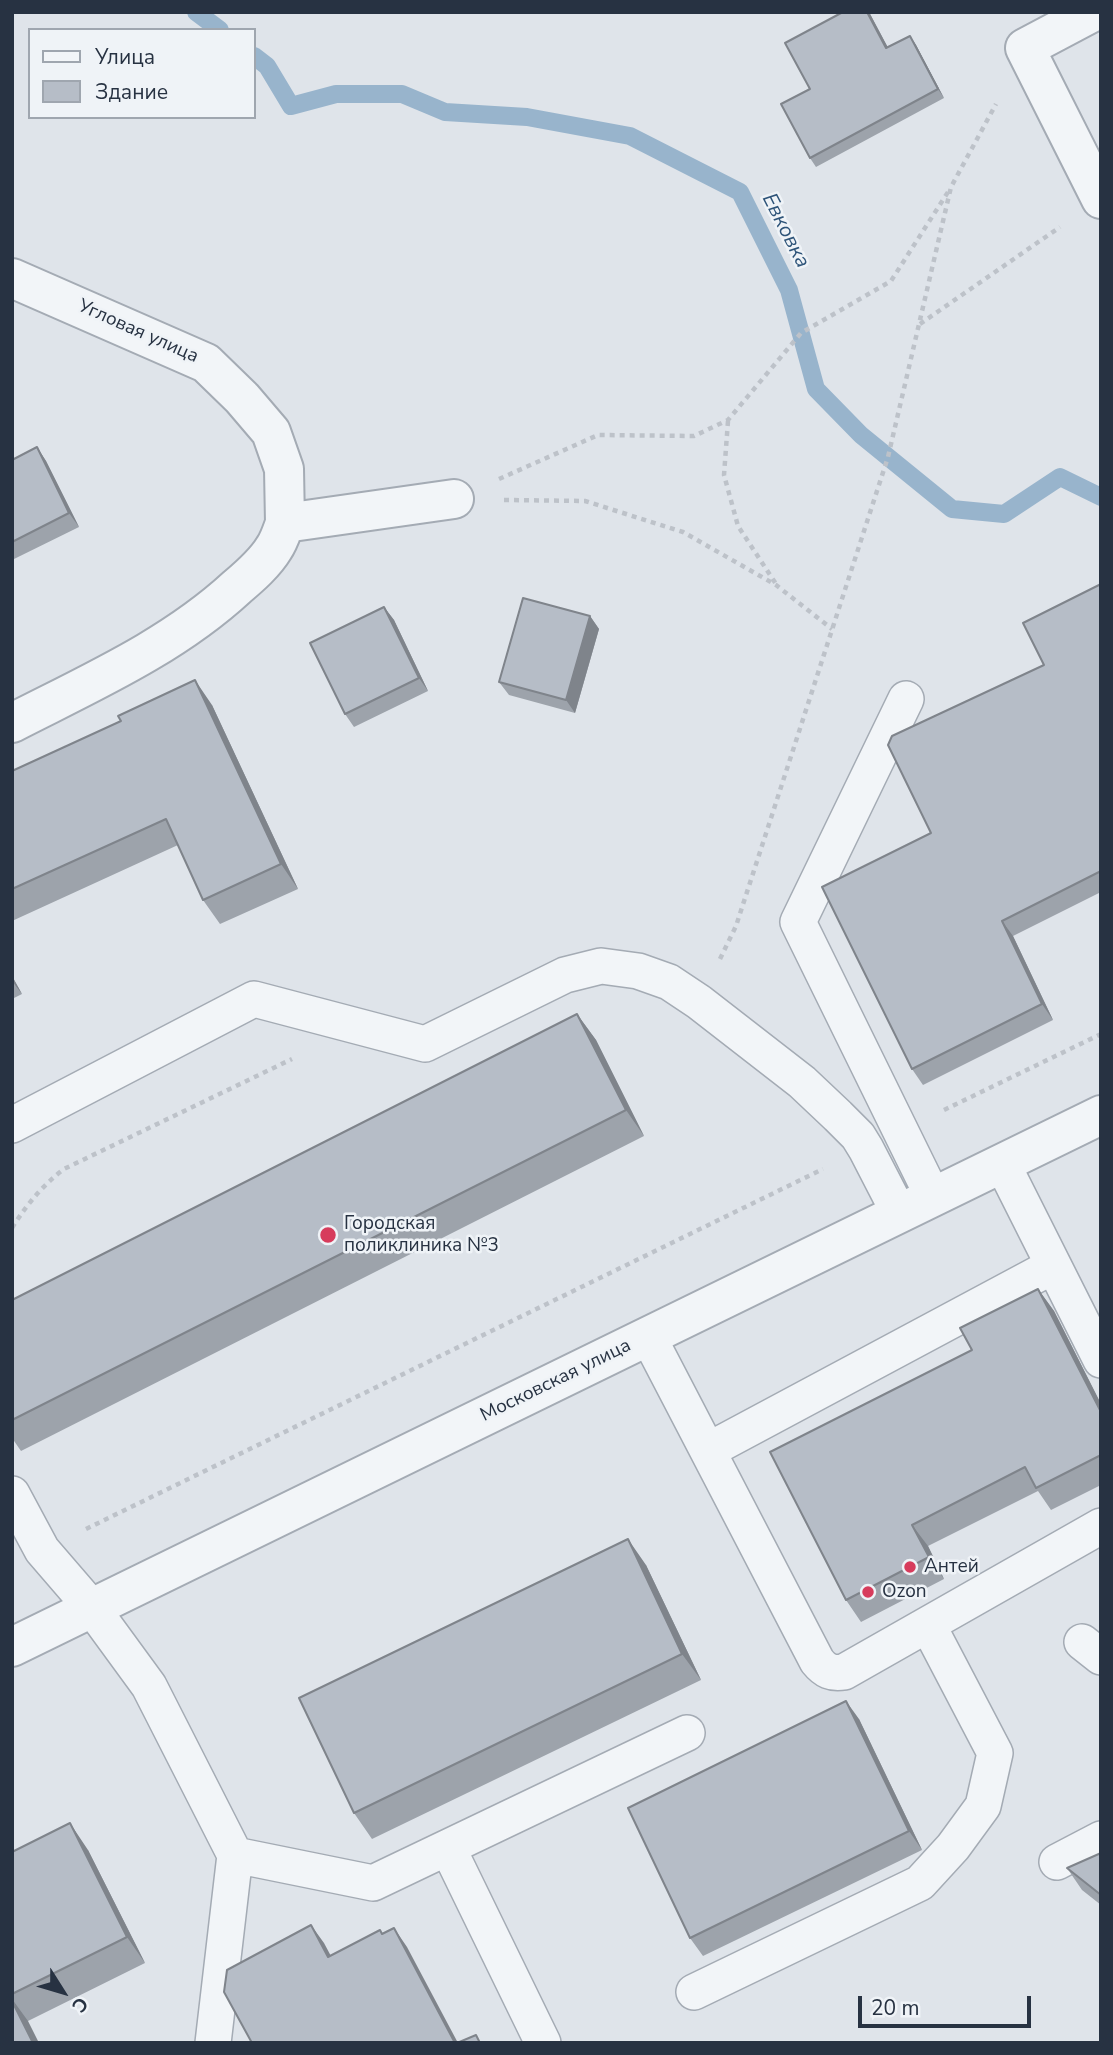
<!DOCTYPE html>
<meta charset="utf-8">
<style>
body{margin:0}
#map{position:relative;width:1113px;height:2055px;overflow:hidden;background:#dfe4ea;font-family:"Nunito Sans",sans-serif}
canvas{display:block}
.frame{position:absolute;inset:0;border:14px solid #273242;pointer-events:none}
.legend{position:absolute;left:28px;top:28px;width:228px;height:91px;box-sizing:border-box;background:#eff3f7;border:2px solid #9fa6af;margin:0;padding:9px 12px;list-style:none;font-size:21px;color:#273242}
.legend li{display:flex;align-items:center;gap:14px;height:35px}
.legend b{width:35px;border:2px solid #9fa6af}
.north{position:absolute;left:28px;top:1957px;width:70px;height:70px;-webkit-text-stroke:5px #eff3f7;paint-order:stroke;rotate:127deg;font-size:19px;font-weight:700;line-height:28px;text-align:center;color:#273242}
.north::after{content:'';display:block;margin:auto;width:24px;height:32px;background:#273242;clip-path:polygon(50% 0,100% 100%,50% 72%,0 100%)}
.scale{position:absolute;left:858px;top:1996px;width:173px;height:32px;box-sizing:border-box;border:4px solid #273242;border-top:0;padding-left:9px;font-size:21px;line-height:24px;white-space:nowrap;color:#273242;-webkit-text-stroke:5px #eff3f7;paint-order:stroke}
</style>
<div id="map">
<canvas width="1113" height="2055"></canvas>
<div class="frame"></div>
<ul class="legend">
<li><b style="height:9px;background:#f2f5f8"></b>Улица</li>
<li><b style="height:19px;background:#b6bdc7"></b>Здание</li>
</ul>
<div class="north">С</div>
<div class="scale">20 m</div>
</div>
<script>
const c = document.querySelector('canvas').getContext('2d');
c.lineJoin = 'round';
function stroke(path, color, width, dash) {
  c.strokeStyle = color;
  c.lineWidth = width;
  c.lineCap = dash ? 'butt' : 'round';
  c.setLineDash(dash || []);
  c.stroke(path);
}
function fillPath(path, color) {
  c.fillStyle = color;
  c.fill(path, 'evenodd');
}
function write(font, color, halo, rows, align = 'center') {
  c.font = font + ' "Nunito Sans",sans-serif';
  c.lineWidth = 5;
  c.setLineDash([]);
  c.textBaseline = 'middle';
  c.strokeStyle = halo;
  c.fillStyle = color;
  for (const [text, x, y, turn = 0] of rows) {
    c.save();
    c.translate(x, y);
    c.rotate((+turn || 0) * Math.PI / 180);
    c.textAlign = isNaN(turn) ? turn : align;
    if (halo) c.strokeText(text, 0, 0);
    c.fillText(text, 0, 0);
    c.restore();
  }
}
stroke(new Path2D(`
 M 196,12 L 220,30
 M 254,56 L 267,66 L 291,106 L 336,94 L 402,94 L 445,112 L 527,117 L 630,136 L 740,192 L 789,290 L 816,389 L 861,435 L 952,509 L 1004,514 L 1060,477 L 1101,497`), '#98b4cc', 18);
const service = new Path2D(`
 M 906,699 L 798,922 L 933,1197
 M 12,1125 L 254,999 L 425,1044 L 565,975 L 601,966 L 638,971 L 669,982 L 699,1002 L 802,1082 L 838,1116 L 858,1136 L 866,1149 L 899,1213
 M 1002,1163 L 1101,1360
 M 648,1336 L 817,1661 C 825,1671 832,1674 844,1672 L 1101,1526
 M 709,1450 L 1053,1266
 M 12,1494 L 42,1550 L 92,1608 L 149,1686 L 235,1855 L 213,2043
 M 1082,1642 L 1101,1657
 M 448,1848 L 543,2043
 M 235,1855 L 373,1883 L 687,1733
 M 1057,1862 L 1101,1839
 M 694,1992 L 920,1883 L 953,1847 L 983,1806 L 995,1753 L 928,1625`);
const minor = new Path2D(`
 M 1093,12 L 1025,48 L 1101,199
 M 12,278 L 206,363 L 242,398 L 271,432 L 284,469 L 285,523
 M 12,723 C 90,683 172,647 237,587 C 250,576 265,563 274,548 C 279,541 282,531 285,523 L 454,499
 M 12,1647 L 1101,1115`);
stroke(service, '#a4abb4', 38);
stroke(minor, '#a4abb4', 42);
stroke(new Path2D(`
 M 920,324 L 1060,227
 M 728,421 L 724,475 L 738,526 L 776,584
 M 499,479 L 598,435 L 694,436 L 728,420 L 801,333 L 891,281 L 948,192
 M 504,500 L 585,501 L 683,532 L 776,585 L 832,629
 M 720,959 L 736,926 L 888,457 L 951,187 L 996,104
 M 944,1110 L 1101,1034
 M 12,1228 C 27,1204 42,1186 64,1169 L 292,1059
 M 86,1529 L 823,1169`), '#bdc2c9', 4.5, [5, 5]);
stroke(service, '#f2f5f8', 35);
stroke(minor, '#f2f5f8', 38);
fillPath(new Path2D(`
 M 869,12 L 888,48 L 910,36 L 916,45 L 944,98 L 816,167 L 810,158 L 810,89 Z
 M 37,447 L 46,461 L 79,527 L 12,560 L 12,460 Z
 M 1101,584 L 1101,892 L 1013,936 L 1053,1020 L 923,1085 L 912,1069 L 931,833 L 1044,665 Z
 M 384,607 L 394,620 L 428,691 L 354,727 L 345,714 Z
 M 590,616 L 599,629 L 575,713 L 509,695 L 499,682 Z
 M 212,705 L 298,889 L 220,924 L 203,900 L 178,845 L 12,921 L 12,771 Z
 M 12,976 L 22,994 L 12,999 Z
 M 577,1014 L 596,1040 L 644,1136 L 21,1451 L 12,1438 L 12,1300 Z
 M 1038,1289 L 1054,1311 L 1101,1404 L 1101,1485 L 1051,1510 L 1038,1491 L 928,1546 L 944,1579 L 861,1622 L 846,1600 L 972,1350 Z
 M 646,1565 L 701,1680 L 372,1839 L 354,1813 Z
 M 859,1719 L 922,1850 L 703,1956 L 690,1938 Z
 M 88,1850 L 145,1963 L 28,2021 L 12,2043 L 12,1852 Z
 M 1101,1853 L 1101,1905 L 1082,1890 L 1067,1868 Z`), '#9da3ab');
fillPath(new Path2D(`
 M 867,12 L 869,12 L 893,57 L 886,48 Z
 M 910,36 L 916,45 L 944,98 L 938,89 Z
 M 37,447 L 46,461 L 79,527 L 69,513 Z
 M 384,607 L 394,620 L 428,691 L 419,678 Z
 M 590,616 L 599,629 L 575,713 L 566,700 Z
 M 195,680 L 212,705 L 298,889 L 281,864 Z
 M 1002,921 L 1013,936 L 1053,1020 L 1042,1004 Z
 M 12,976 L 22,994 L 12,981 Z
 M 577,1014 L 596,1040 L 644,1136 L 626,1110 Z
 M 1038,1289 L 1054,1311 L 1101,1404 L 1101,1412 Z
 M 912,1525 L 928,1546 L 944,1579 L 929,1557 Z
 M 628,1539 L 646,1565 L 701,1680 L 682,1654 Z
 M 846,1701 L 859,1719 L 922,1850 L 909,1831 Z
 M 70,1823 L 88,1850 L 145,1963 L 127,1937 Z
 M 311,1925 L 324,1943 L 341,1975 L 328,1957 Z
 M 394,1928 L 407,1947 L 458,2043 L 455,2043 Z
 M 12,1999 L 28,2021 L 39,2043 L 33,2043 Z`), '#7f848b');
const building = new Path2D(`
 M 843,12 L 867,12 L 886,48 L 910,36 L 938,89 L 810,158 L 781,104 L 810,89 L 785,43 Z
 M 37,447 L 69,513 L 12,542 L 12,460 Z
 M 1101,584 L 1101,871 L 1002,921 L 1042,1004 L 912,1069 L 822,887 L 931,833 L 888,745 L 892,736 L 1044,665 L 1023,623 Z
 M 523,598 L 590,616 L 566,700 L 499,682 Z
 M 384,607 L 419,678 L 345,714 L 310,643 Z
 M 195,680 L 281,864 L 203,900 L 166,819 L 12,889 L 12,771 L 121,721 L 118,716 Z
 M 577,1014 L 626,1110 L 12,1420 L 12,1300 Z
 M 1038,1289 L 1101,1412 L 1101,1455 L 1036,1488 L 1025,1467 L 912,1525 L 929,1557 L 846,1600 L 770,1452 L 972,1350 L 960,1328 Z
 M 628,1539 L 682,1654 L 354,1813 L 299,1698 Z
 M 846,1701 L 909,1831 L 690,1938 L 628,1808 Z
 M 70,1823 L 127,1937 L 12,1994 L 12,1852 Z
 M 1101,1853 L 1101,1895 L 1067,1868 Z
 M 311,1925 L 328,1957 L 380,1930 L 382,1934 L 394,1928 L 455,2043 L 252,2043 L 224,1992 L 227,1970 Z
 M 12,2001 L 33,2043 L 12,2043 Z
 M 476,2035 L 480,2043 L 457,2043 Z`);
fillPath(building, '#b6bdc7');
stroke(building, '#7f848b', 2);
for (const [x, y, r, color] of [
 [328,1235,9,"#d73c5c"],
 [910,1567,7,"#d73c5c"],
 [868,1592,7,"#d73c5c"]
]) {
  const dot = new Path2D();
  dot.arc(x, y, r, 0, 2 * Math.PI);
  c.fillStyle = color;
  c.fill(dot);
  stroke(dot, '#eff3f7', 2.5);
}
write('19px', '#273242', '#eff3f7', [
 ["Угловая улица",138,332,24],
 ["Московская улица",556,1381,-26]
]);
write('19px', '#273242', '#eff3f7', [
 ["Городская",344,1224],
 ["поликлиника №3",344,1246],
 ["Антей",924,1567],
 ["Ozon",882,1592]
], 'left');
write('italic 21px', '#2e5479', '#eff3f7', [
 ["Евковка",785,231,63]
]);
</script>
